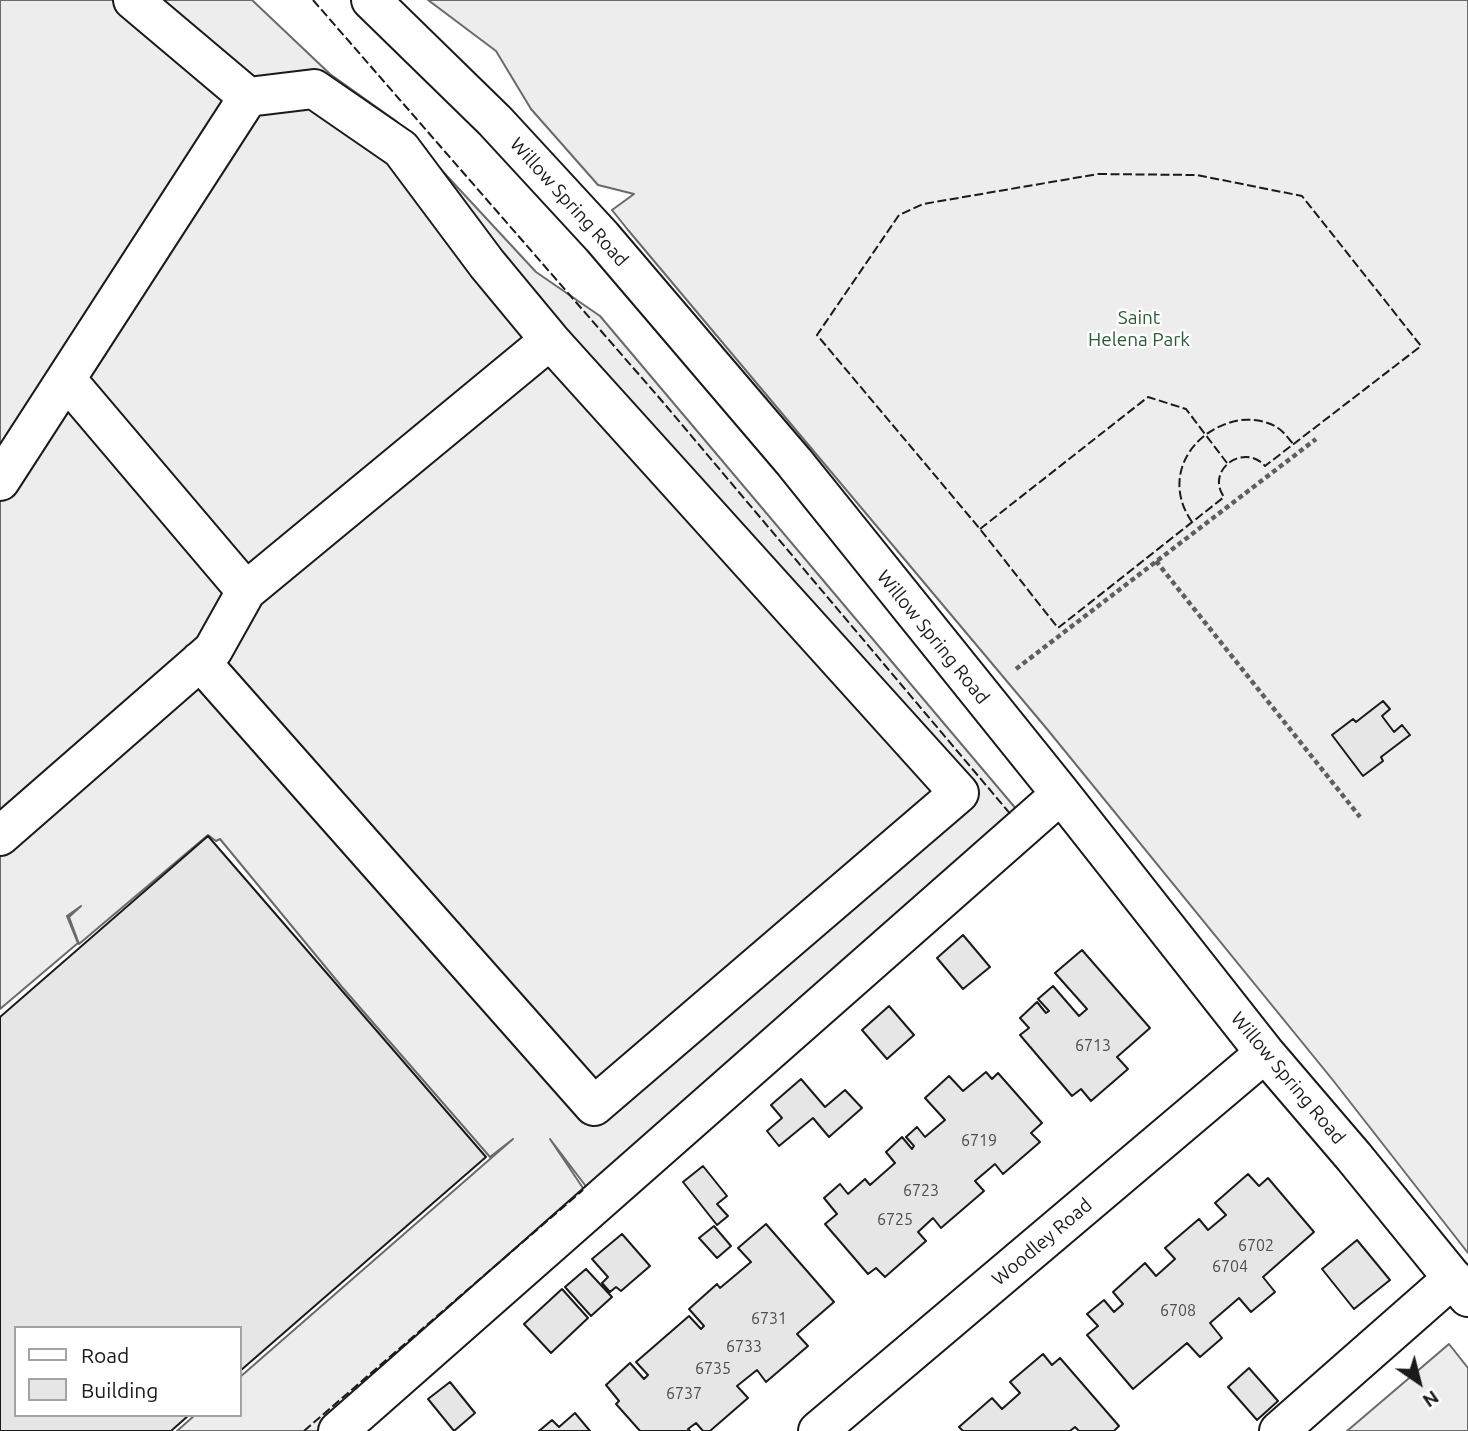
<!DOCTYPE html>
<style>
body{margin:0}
#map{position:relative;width:1468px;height:1431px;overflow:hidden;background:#fff;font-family:Ubuntu,sans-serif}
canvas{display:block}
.legend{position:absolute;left:14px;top:1326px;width:228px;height:91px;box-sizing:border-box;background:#fff;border:2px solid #a3a3a3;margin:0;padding:9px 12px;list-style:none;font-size:21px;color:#1a1a1a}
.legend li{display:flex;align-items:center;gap:14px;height:35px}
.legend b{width:35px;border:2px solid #a3a3a3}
.north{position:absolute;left:1384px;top:1347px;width:70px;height:70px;-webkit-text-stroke:5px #fff;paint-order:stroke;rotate:145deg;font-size:19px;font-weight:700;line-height:28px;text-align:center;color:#1a1a1a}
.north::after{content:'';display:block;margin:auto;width:24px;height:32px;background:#1a1a1a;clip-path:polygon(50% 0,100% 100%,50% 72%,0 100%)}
</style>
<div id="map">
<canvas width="1468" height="1431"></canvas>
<ul class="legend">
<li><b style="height:9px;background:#fff"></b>Road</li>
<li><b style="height:19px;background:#e6e6e6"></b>Building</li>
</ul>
<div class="north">N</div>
</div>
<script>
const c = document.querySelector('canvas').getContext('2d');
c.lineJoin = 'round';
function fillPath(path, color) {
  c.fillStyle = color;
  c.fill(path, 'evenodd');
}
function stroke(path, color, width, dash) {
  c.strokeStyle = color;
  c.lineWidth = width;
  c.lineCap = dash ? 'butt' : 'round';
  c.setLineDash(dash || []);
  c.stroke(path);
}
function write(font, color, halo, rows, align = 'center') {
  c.font = font + ' Ubuntu,sans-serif';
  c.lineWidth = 5;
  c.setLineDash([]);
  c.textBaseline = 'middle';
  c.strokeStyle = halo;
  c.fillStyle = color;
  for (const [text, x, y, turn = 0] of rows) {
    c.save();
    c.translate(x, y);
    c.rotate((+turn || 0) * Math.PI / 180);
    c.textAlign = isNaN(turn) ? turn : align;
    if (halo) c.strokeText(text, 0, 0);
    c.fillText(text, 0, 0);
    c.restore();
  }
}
const built = new Path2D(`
 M 0,0 L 252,0 L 330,74 L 396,121 L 536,272 L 600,316 L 1028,823 L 594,1197 L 550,1139 L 591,1200 L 326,1431 L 177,1431 L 195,1415 L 240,1415 L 240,1377 L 513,1139 L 490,1157 L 342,987 L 220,839 L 216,841 L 208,835 L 79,944 L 69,917 L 81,906 L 67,916 L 78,943 L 0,1009 Z
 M 428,0 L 1468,0 L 1468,1253 L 1332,1079 L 1047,729 L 628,230 L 612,210 L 634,194 L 598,185 L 531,109 L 496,51 Z
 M 1449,1344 L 1468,1368 L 1468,1431 L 1347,1431 Z`);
fillPath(built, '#ededed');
stroke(built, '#6a6a6a', 2);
const building = new Path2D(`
 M 1383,701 L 1390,709 L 1382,716 L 1394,732 L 1402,725 L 1410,735 L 1381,757 L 1383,761 L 1363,776 L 1332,735 L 1353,719 L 1356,722 Z
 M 208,836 L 486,1157 L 240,1371 L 240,1328 L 16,1328 L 16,1415 L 189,1415 L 171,1431 L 0,1431 L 0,1017 Z
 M 963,935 L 990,967 L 963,989 L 937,958 Z
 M 1082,950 L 1150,1028 L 1117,1057 L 1128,1069 L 1091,1101 L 1081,1089 L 1072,1096 L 1020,1035 L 1029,1028 L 1020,1018 L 1037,1002 L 1046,1013 L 1049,1011 L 1038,999 L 1053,986 L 1079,1016 L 1087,1009 L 1055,973 Z
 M 889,1006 L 914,1035 L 887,1059 L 862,1030 Z
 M 986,1072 L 992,1079 L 998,1073 L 1042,1123 L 1031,1133 L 1040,1142 L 1003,1174 L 995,1164 L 975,1181 L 984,1191 L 941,1228 L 933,1218 L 918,1232 L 926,1241 L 885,1277 L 876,1268 L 868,1274 L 825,1224 L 837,1214 L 824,1198 L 840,1184 L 848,1194 L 865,1179 L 870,1185 L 895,1163 L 886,1152 L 902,1137 L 912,1149 L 914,1146 L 906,1137 L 917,1127 L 925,1137 L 945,1120 L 925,1098 L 949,1076 L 963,1091 Z
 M 801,1079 L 825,1107 L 845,1090 L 862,1108 L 829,1137 L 813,1118 L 779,1146 L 767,1131 L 782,1118 L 771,1105 Z
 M 703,1166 L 727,1196 L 717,1204 L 728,1216 L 717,1225 L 683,1182 Z
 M 1248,1174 L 1259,1186 L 1268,1178 L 1314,1232 L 1263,1277 L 1275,1292 L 1251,1312 L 1239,1298 L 1210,1323 L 1222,1338 L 1200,1357 L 1187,1343 L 1133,1389 L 1087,1335 L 1098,1326 L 1087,1314 L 1104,1300 L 1114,1312 L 1123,1304 L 1113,1292 L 1145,1263 L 1156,1276 L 1175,1259 L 1165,1248 L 1199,1219 L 1208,1230 L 1226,1215 L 1215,1203 Z
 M 766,1224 L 834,1302 L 797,1334 L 808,1346 L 766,1382 L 757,1370 L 737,1386 L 748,1398 L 710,1431 L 703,1431 L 696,1423 L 688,1429 L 690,1431 L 640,1431 L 616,1404 L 619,1401 L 606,1385 L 630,1363 L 644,1379 L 648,1375 L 636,1362 L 689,1316 L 701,1329 L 704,1326 L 689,1309 L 717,1284 L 720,1288 L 751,1262 L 738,1248 Z
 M 714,1226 L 731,1246 L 717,1258 L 699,1238 Z
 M 622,1234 L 650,1266 L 621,1291 L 616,1287 L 610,1292 L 602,1283 L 608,1277 L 592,1259 Z
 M 1357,1240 L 1390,1280 L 1354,1309 L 1322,1269 Z
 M 586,1269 L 612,1297 L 591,1316 L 565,1287 Z
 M 562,1289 L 588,1318 L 551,1353 L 524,1324 Z
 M 1043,1354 L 1052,1365 L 1060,1358 L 1119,1426 L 1114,1431 L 1079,1431 L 1075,1427 L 1070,1431 L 963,1431 L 959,1427 L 992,1398 L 1002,1409 L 1020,1393 L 1010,1382 Z
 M 1249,1368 L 1278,1401 L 1257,1420 L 1228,1387 Z
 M 450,1382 L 475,1413 L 454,1431 L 428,1399 Z
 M 575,1413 L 590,1431 L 539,1431 L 552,1420 L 559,1427 Z`);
fillPath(building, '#e6e6e6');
stroke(building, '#1a1a1a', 2);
const minor = new Path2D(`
 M 133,0 L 248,97
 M 371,0 L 495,121 L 602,237 L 794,462 L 1061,794 L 1265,1053 L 1354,1157 L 1468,1297
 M 66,379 L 246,591
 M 0,481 L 248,97 L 314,89 L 401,149 L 487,264 L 550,340 L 246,591 L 213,650 L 0,836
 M 200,661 L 594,1106 L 959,793 L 550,340
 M 338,1431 L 1061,794
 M 818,1431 L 1265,1053
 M 1279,1431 L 1453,1278`);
stroke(minor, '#1a1a1a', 42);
stroke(new Path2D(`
 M 1156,561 L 1360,817
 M 1016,669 L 1316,439`), '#5f5f5f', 4.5, [5, 3.5]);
stroke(minor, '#fff', 38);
stroke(new Path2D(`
 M 313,0 L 662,401 L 1012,816
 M 1098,174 L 1197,175 L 1302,196 L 1421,346 L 1265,466 C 1244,442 1205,470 1224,497 L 1058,628 L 980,529 L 817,335 L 899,215 L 923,204 Z
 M 1192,522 C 1161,478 1191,428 1241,420 C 1253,419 1268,421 1278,428 C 1284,432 1289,439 1293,444
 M 980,529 L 1148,397 L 1186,409 L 1227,463
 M 304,1431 L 583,1190`), '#1a1a1a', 2, [9, 3.5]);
write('16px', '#4d4d4d', null, [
 ["6713",1093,1046],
 ["6719",979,1141],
 ["6723",921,1191],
 ["6725",895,1220],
 ["6702",1256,1246],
 ["6704",1230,1267],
 ["6708",1178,1311],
 ["6731",769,1319],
 ["6733",744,1347],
 ["6735",713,1369],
 ["6737",684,1394]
]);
write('19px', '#1a1a1a', '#fff', [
 ["Willow Spring Road",569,202,48],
 ["Willow Spring Road",933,637,51],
 ["Willow Spring Road",1288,1078,50],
 ["Woodley Road",1042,1242,-40]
]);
write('19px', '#2b5a34', '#fff', [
 ["Saint",1139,318],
 ["Helena Park",1139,340]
]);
</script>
